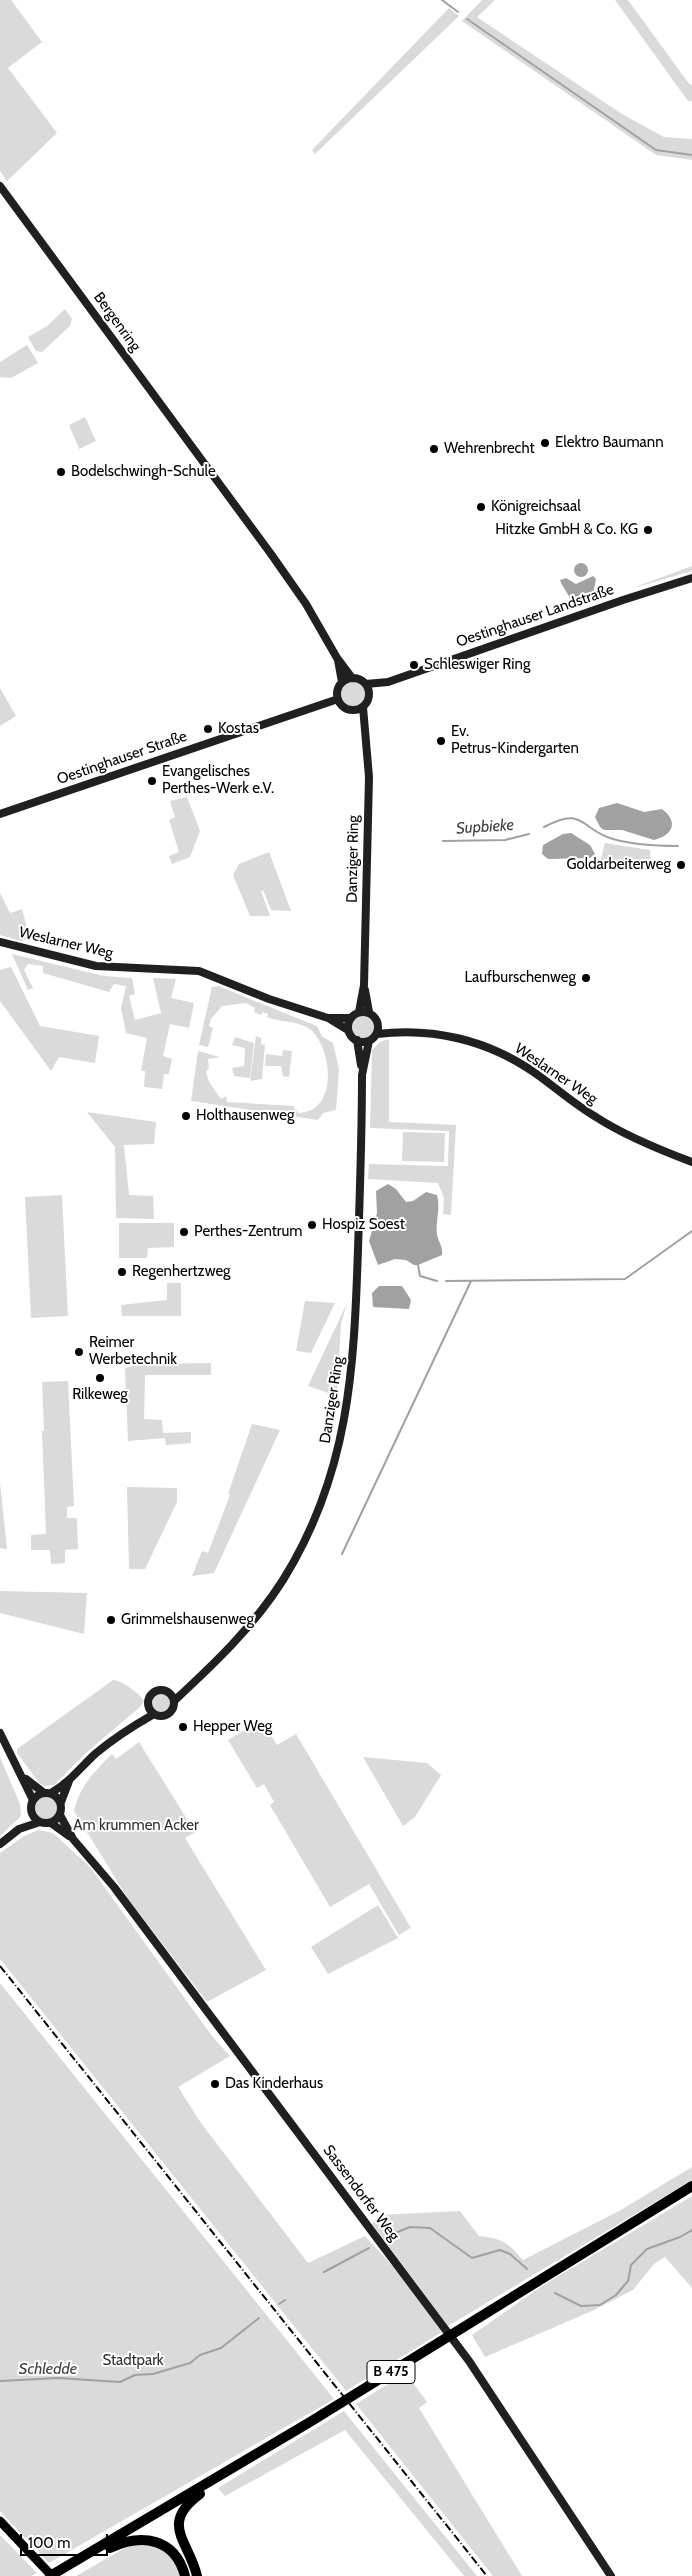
<!DOCTYPE html>
<meta charset="utf-8">
<style>
body{margin:0}
#map{position:relative;width:692px;height:2576px;overflow:hidden;background:#fff;font-family:Cabin,sans-serif}
canvas{display:block}
.scale{position:absolute;left:20px;top:2534px;width:88px;height:22px;box-sizing:border-box;border:2px solid #000;border-top:0;padding-left:6px;font-size:15px;line-height:18px;white-space:nowrap;color:#000;-webkit-text-stroke:4px #fff;paint-order:stroke}
</style>
<div id="map">
<canvas width="692" height="2576"></canvas>
<div class="scale">100 m</div>
</div>
<script>
const c = document.querySelector('canvas').getContext('2d');
c.lineJoin = 'round';
function fillPath(path, color) {
  c.fillStyle = color;
  c.fill(path, 'evenodd');
}
function stroke(path, color, width, dash) {
  c.strokeStyle = color;
  c.lineWidth = width;
  c.lineCap = dash ? 'butt' : 'round';
  c.setLineDash(dash || []);
  c.stroke(path);
}
function write(font, color, halo, rows, align = 'center') {
  c.font = font + ' Cabin,sans-serif';
  c.lineWidth = 4;
  c.setLineDash([]);
  c.textBaseline = 'middle';
  c.strokeStyle = halo;
  c.fillStyle = color;
  for (const [text, x, y, turn = 0] of rows) {
    c.save();
    c.translate(x, y);
    c.rotate((+turn || 0) * Math.PI / 180);
    c.textAlign = isNaN(turn) ? turn : align;
    if (halo) c.strokeText(text, 0, 0);
    c.fillText(text, 0, 0);
    c.restore();
  }
}
fillPath(new Path2D(`
 M 0,0 L 11,0 L 42,42 L 8,68 L 57,133 L 7,181 L 0,171 Z
 M 482,0 L 495,0 L 477,17 L 622,114 L 664,137 L 692,139 L 692,160 L 656,155 L 462,21 Z
 M 615,0 L 628,0 L 690,85 L 692,84 L 692,101 L 688,101 Z
 M 449,8 L 459,16 L 315,154 L 312,150 Z
 M 65,309 L 72,319 L 70,326 L 42,352 L 36,351 L 28,337 L 47,326 Z
 M 27,345 L 38,363 L 11,378 L 0,377 L 0,362 Z
 M 85,417 L 96,441 L 79,449 L 69,425 Z
 M 692,566 L 692,571 L 630,589 Z
 M341 694a12 12 0 1 1 24 0a12 12 0 1 1-24 0Z
 M 0,688 L 16,716 L 0,726 Z
 M 187,797 L 200,831 L 190,857 L 172,864 L 169,856 L 179,852 L 169,820 L 175,817 L 170,801 Z
 M 605,843 L 650,850 L 651,867 L 599,866 Z
 M 269,852 L 291,911 L 271,910 L 263,890 L 261,891 L 270,916 L 250,916 L 233,875 L 239,864 Z
 M 0,893 L 10,913 L 22,909 L 30,939 L 21,941 L 0,935 Z
 M 12,954 L 104,976 L 132,978 L 135,994 L 129,996 L 135,1020 L 161,1013 L 153,978 L 176,979 L 171,998 L 194,1003 L 189,1028 L 170,1024 L 163,1056 L 172,1059 L 169,1074 L 164,1074 L 162,1089 L 144,1087 L 145,1071 L 141,1071 L 147,1038 L 126,1033 L 121,1008 L 126,986 L 114,984 L 109,992 L 43,973 L 43,966 L 28,964 L 24,970 L 33,988 L 28,990 Z
 M 11,967 L 40,1026 L 99,1036 L 95,1063 L 59,1057 L 51,1071 L 0,1001 L 0,970 Z
 M 218,986 L 317,1026 L 322,1036 L 333,1043 L 339,1069 L 336,1110 L 323,1113 L 318,1120 L 191,1101 L 198,1051 L 220,1057 L 208,1059 L 209,1068 L 206,1072 L 209,1082 L 221,1099 L 226,1096 L 227,1102 L 293,1106 L 298,1113 C 337,1112 333,1055 314,1033 C 303,1020 281,1023 267,1017 L 268,1014 L 263,1012 L 261,1015 L 254,1012 L 255,1008 L 246,1003 L 222,1006 L 211,1019 L 209,1026 L 213,1028 L 208,1047 L 199,1045 L 212,987 Z
 M352 1026a12 12 0 1 1 24 0a12 12 0 1 1-24 0Z
 M 256,1036 L 261,1038 L 261,1044 L 265,1045 L 262,1079 L 250,1081 Z
 M 235,1037 L 254,1043 L 250,1078 L 234,1076 L 232,1068 L 244,1066 L 245,1048 L 232,1045 Z
 M 389,1039 L 389,1122 L 456,1125 L 451,1215 L 443,1214 L 444,1198 L 438,1183 L 368,1179 L 369,1164 L 448,1166 L 449,1131 L 370,1128 L 372,1050 L 380,1042 Z
 M 283,1050 L 292,1051 L 289,1077 L 283,1076 L 281,1066 L 265,1066 L 266,1054 L 282,1056 Z
 M 87,1112 L 156,1122 L 154,1144 L 124,1145 L 129,1195 L 153,1196 L 154,1219 L 116,1218 L 115,1147 Z
 M 403,1132 L 445,1133 L 444,1162 L 402,1161 Z
 M 62,1195 L 68,1316 L 31,1318 L 25,1197 Z
 M 119,1223 L 174,1223 L 174,1247 L 148,1248 L 147,1258 L 119,1258 Z
 M 167,1283 L 181,1283 L 181,1316 L 122,1316 L 121,1305 L 167,1300 Z
 M 305,1301 L 335,1303 L 311,1353 L 296,1351 Z
 M 347,1303 L 341,1324 L 337,1396 L 308,1386 Z
 M 211,1363 L 211,1375 L 145,1375 L 144,1419 L 162,1420 L 163,1433 L 191,1432 L 191,1443 L 166,1445 L 165,1438 L 128,1441 L 125,1368 L 140,1364 Z
 M 68,1381 L 74,1506 L 67,1507 L 67,1518 L 77,1518 L 78,1549 L 65,1550 L 65,1563 L 51,1564 L 50,1550 L 31,1550 L 31,1535 L 46,1534 L 42,1431 L 44,1431 L 42,1382 Z
 M 252,1424 L 280,1430 L 214,1573 L 192,1576 L 202,1551 L 208,1553 L 230,1495 L 228,1494 Z
 M 0,1483 L 7,1549 L 0,1548 Z
 M 127,1487 L 177,1488 L 177,1502 L 145,1569 L 129,1569 Z
 M 0,1591 L 87,1593 L 84,1634 L 0,1613 Z
 M 113,1680 C 123,1681 139,1693 144,1701 L 140,1707 L 87,1752 L 54,1785 L 44,1786 L 39,1783 L 17,1753 L 17,1749 Z
 M152 1703a9 9 0 1 1 18 0a9 9 0 1 1-18 0Z
 M 262,1720 L 277,1745 L 296,1734 L 411,1928 L 399,1935 L 369,1884 L 330,1907 L 270,1805 L 274,1802 L 264,1784 L 257,1788 L 228,1740 Z
 M 139,1742 L 195,1832 L 185,1838 L 266,1970 L 207,2002 L 127,1897 L 74,1811 C 80,1786 94,1772 112,1754 L 116,1759 Z
 M 0,1757 L 20,1804 L 21,1816 L 0,1836 Z
 M 363,1757 L 427,1763 L 441,1775 L 415,1817 L 403,1826 Z
 M33 1808a13 13 0 1 1 26 0a13 13 0 1 1-26 0Z
 M 38,1830 L 53,1833 L 90,1867 L 212,2036 L 230,2056 L 178,2087 L 201,2123 L 308,2263 L 365,2236 L 397,2271 L 442,2332 L 346,2391 L 0,1959 L 0,1853 L 24,1836 Z
 M 378,1905 L 398,1938 L 328,1974 L 311,1947 Z
 M 0,1983 L 334,2399 L 49,2563 L 0,2511 Z
 M 692,2167 L 692,2180 L 448,2326 L 372,2224 L 378,2215 L 460,2211 L 479,2236 C 504,2239 507,2242 523,2260 L 619,2211 Z
 M 692,2196 L 692,2288 L 665,2257 L 654,2264 L 633,2290 L 592,2311 L 485,2357 L 472,2335 L 542,2286 Z
 M 406,2373 L 427,2402 L 419,2408 L 522,2576 L 493,2576 L 356,2404 Z
 M 344,2411 L 477,2576 L 464,2576 L 345,2430 L 225,2496 L 218,2488 Z
 M 0,2535 L 37,2573 L 31,2576 L 0,2576 Z
 M 132,2544 C 156,2543 173,2552 181,2576 L 76,2576 Z`), '#dadada');
fillPath(new Path2D(`
 M574 570a7 7 0 1 1 14 0a7 7 0 1 1-14 0Z
 M 593,576 L 596,579 L 593,594 L 577,601 L 570,598 L 561,583 L 560,580 L 566,578 L 576,584 Z
 M 617,803 L 644,812 L 662,809 C 679,822 673,835 654,840 L 622,830 L 604,830 L 600,827 L 595,817 L 599,808 Z
 M 571,833 L 590,845 L 595,854 L 590,858 L 548,859 L 542,854 L 543,845 L 563,834 Z
 M 388,1184 L 396,1189 L 406,1202 L 413,1201 L 426,1192 L 437,1195 C 441,1209 435,1222 437,1235 C 439,1243 443,1246 442,1255 L 418,1265 L 414,1265 L 406,1260 L 395,1259 L 378,1265 L 369,1241 L 377,1213 L 376,1191 Z
 M 379,1286 L 402,1286 L 411,1300 L 409,1309 L 373,1307 L 372,1293 Z`), '#a1a1a1');
stroke(new Path2D(`
 M 442,0 L 458,12
 M 467,19 L 656,150 L 692,155
 M 544,827 C 585,805 580,830 613,839 C 634,845 656,846 678,846
 M 443,841 L 505,840 L 529,834
 M 418,1265 L 420,1276 L 437,1281
 M 446,1281 L 625,1279 L 692,1231
 M 342,1554 L 471,1281
 M 390,2235 L 410,2227 L 430,2228 L 472,2258 L 500,2250 L 510,2254 L 527,2269
 M 324,2272 L 369,2248
 M 555,2293 L 581,2306 L 600,2305 L 616,2295 L 628,2281 L 631,2265 L 647,2249 L 680,2237 L 692,2230
 M 279,2304 L 285,2300
 M 0,2381 L 58,2378 L 120,2382 L 135,2375 L 153,2374 L 190,2363 L 200,2355 L 221,2348 L 259,2318`), '#a1a1a1', 2);
stroke(new Path2D(`
 M 0,186 L 271,554 L 306,604 L 337,658 L 352,678
 M 338,660 L 342,682
 M337 694a16 16 0 1 1 32 0a16 16 0 1 1-32 0Z
 M 366,684 L 388,682 L 623,600 L 692,578
 M 0,814 L 338,699
 M 0,942 L 96,966 L 199,971 L 269,999 L 328,1018 L 350,1018
 M 365,990 L 369,1012
 M348 1027a15 15 0 1 1 30 0a15 15 0 1 1-30 0Z
 M 359,1012 L 364,985 L 369,777 L 363,707
 M 330,1019 L 348,1030
 M 377,1034 C 432,1027 488,1040 535,1073 C 555,1087 574,1104 596,1117 C 625,1136 660,1150 692,1162
 M 357,1040 L 361,1065
 M148 1703a13 13 0 1 1 26 0a13 13 0 1 1-26 0Z
 M 174,1701 C 214,1664 254,1626 283,1580 C 349,1474 354,1370 358,1249 C 360,1191 362,1133 362,1075 L 369,1041
 M 0,1733 L 33,1800
 M 26,1779 L 44,1793
 M31 1808a15 15 0 1 1 30 0a15 15 0 1 1-30 0Z
 M 51,1793 C 69,1783 80,1768 95,1754 C 114,1738 133,1726 154,1714
 M 61,1802 L 69,1781
 M 60,1815 L 73,1839 L 114,1887 L 469,2361 L 611,2576
 M 51,1823 L 69,1836
 M 0,1844 L 19,1829 L 40,1822`), '#202020', 8);
stroke(new Path2D(`
 M 0,2521 L 52,2576`), '#000', 9);
stroke(new Path2D(`
 M 110,2548 C 142,2533 175,2538 185,2576
 M 50,2576 L 310,2422 L 692,2186
 M 197,2576 C 189,2541 159,2524 200,2494`), '#000', 10);
stroke(new Path2D(`
 M 0,1966 L 487,2576`), '#000', 2, [8, 2.5, 1, 2.5]);
for (const [x, y, r, color] of [
 [545,443,5,"#000"],
 [434,449,5,"#000"],
 [61,472,5,"#000"],
 [481,507,5,"#000"],
 [648,530,5,"#000"],
 [414,665,5,"#000"],
 [208,729,5,"#000"],
 [441,741,5,"#000"],
 [152,781,5,"#000"],
 [681,865,5,"#000"],
 [586,978,5,"#000"],
 [186,1116,5,"#000"],
 [312,1225,5,"#000"],
 [184,1232,5,"#000"],
 [122,1272,5,"#000"],
 [79,1352,5,"#000"],
 [100,1378,5,"#000"],
 [111,1620,5,"#000"],
 [183,1727,5,"#000"],
 [215,2084,5,"#000"]
]) {
  const dot = new Path2D();
  dot.arc(x, y, r, 0, 2 * Math.PI);
  c.fillStyle = color;
  c.fill(dot);
  stroke(dot, '#fff', 2);
}
for (const [x, y, w] of [
 [391,2372,48]
]) {
  const box = new Path2D();
  box.roundRect(x - w / 2, y - 11.5, w, 23, 4);
  c.fillStyle = '#fff';
  c.fill(box);
  stroke(box, '#000', 1);
}
write('bold 14px', '#000', null, [
 ["B 475",391,2372]
]);
write('15px', '#000', '#fff', [
 ["Bergenring",117,322,54],
 ["Oestinghauser Landstraße",535,616,-19],
 ["Oestinghauser Straße",122,758,-19],
 ["Danziger Ring",353,859,-89],
 ["Weslarner Weg",66,943,13],
 ["Weslarner Weg",556,1074,34],
 ["Danziger Ring",332,1400,-81],
 ["Sassendorfer Weg",361,2193,53]
]);
write('15px', '#000', '#fff', [
 ["Elektro Baumann",555,443],
 ["Wehrenbrecht",444,449],
 ["Bodelschwingh-Schule",71,472],
 ["Königreichsaal",491,507],
 ["Hitzke GmbH & Co. KG",638,530,"right"],
 ["Schleswiger Ring",424,665],
 ["Kostas",218,729],
 ["Ev.",451,732],
 ["Petrus-Kindergarten",451,749],
 ["Evangelisches",162,772],
 ["Perthes-Werk e.V.",162,789],
 ["Goldarbeiterweg",671,865,"right"],
 ["Laufburschenweg",576,978,"right"],
 ["Holthausenweg",196,1116],
 ["Hospiz Soest",322,1225],
 ["Perthes-Zentrum",194,1232],
 ["Regenhertzweg",132,1272],
 ["Reimer",89,1343],
 ["Werbetechnik",89,1360],
 ["Rilkeweg",100,1395,"center"],
 ["Grimmelshausenweg",121,1620],
 ["Hepper Weg",193,1727],
 ["Das Kinderhaus",225,2084]
], 'left');
write('15px', '#313131', '#fff', [
 ["Am krummen Acker",136,1826],
 ["Stadtpark",133,2361]
]);
write('italic 16px', '#424242', '#fff', [
 ["Supbieke",485,827,-4],
 ["Schledde",48,2369]
]);
</script>
